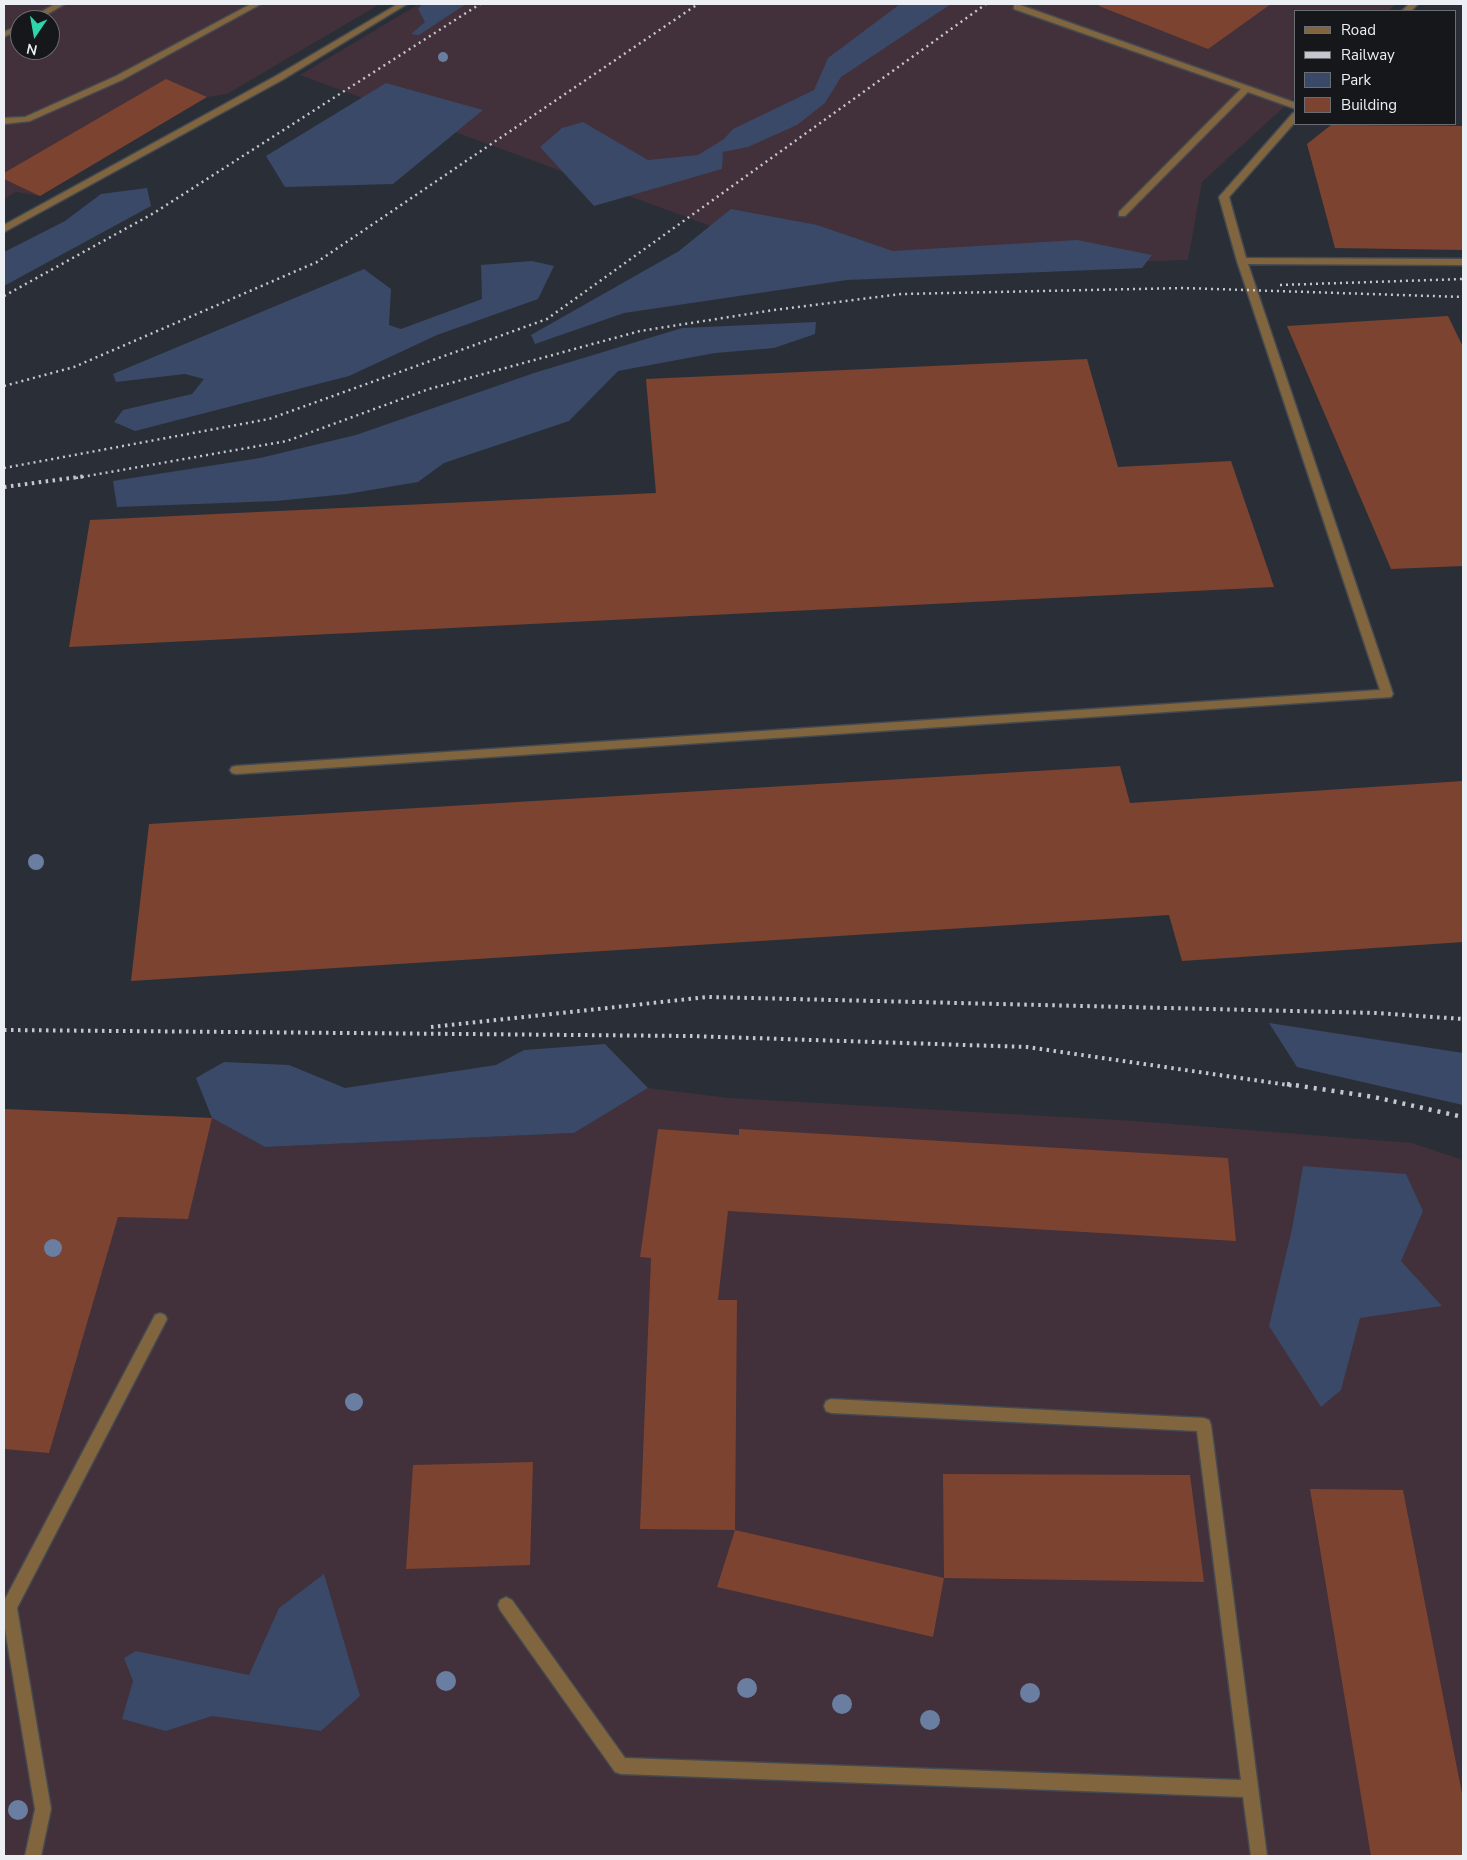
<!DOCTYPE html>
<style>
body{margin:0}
#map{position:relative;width:1467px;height:1860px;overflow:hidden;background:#2a2f37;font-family:"Nunito Sans",sans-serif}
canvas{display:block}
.frame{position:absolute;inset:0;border:5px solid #eceff4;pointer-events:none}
.legend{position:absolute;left:1294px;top:10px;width:162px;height:115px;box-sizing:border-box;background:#15171b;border:1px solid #6b6d72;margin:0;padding:6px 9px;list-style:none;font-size:15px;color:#eceff4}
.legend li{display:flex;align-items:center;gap:10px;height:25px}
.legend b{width:25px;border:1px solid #6b6d72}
.north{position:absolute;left:10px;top:10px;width:50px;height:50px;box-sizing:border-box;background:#15171b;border:1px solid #6b6d72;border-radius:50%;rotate:192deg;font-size:14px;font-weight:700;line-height:20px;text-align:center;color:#eceff4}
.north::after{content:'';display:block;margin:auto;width:18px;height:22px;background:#2ed4ab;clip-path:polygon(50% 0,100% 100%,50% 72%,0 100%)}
</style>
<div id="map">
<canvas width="1467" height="1860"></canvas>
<div class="frame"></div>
<ul class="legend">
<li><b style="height:6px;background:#80653e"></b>Road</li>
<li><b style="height:6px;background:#c4c7cd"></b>Railway</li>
<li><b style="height:14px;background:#394967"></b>Park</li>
<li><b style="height:14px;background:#7c4331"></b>Building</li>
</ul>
<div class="north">N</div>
</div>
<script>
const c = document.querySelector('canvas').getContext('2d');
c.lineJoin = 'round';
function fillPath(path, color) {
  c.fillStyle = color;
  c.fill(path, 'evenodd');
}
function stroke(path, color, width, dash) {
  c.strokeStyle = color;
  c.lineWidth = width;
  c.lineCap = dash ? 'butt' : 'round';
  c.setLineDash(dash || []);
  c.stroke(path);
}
fillPath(new Path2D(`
 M 4,4 L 380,4 L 227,94 L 207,97 L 40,196 L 16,192 L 4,199 ZM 20,20 L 50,20 L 50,50 L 20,50 Z
 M 419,4 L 1396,4 L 1388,11 L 1296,11 L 1296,96 L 1202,182 L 1188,260 L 833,271 L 300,75 Z
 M 648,1088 L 729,1098 L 1135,1121 L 1412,1143 L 1463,1160 L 1463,1856 L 4,1856 L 4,1109 L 212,1118 L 265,1147 L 574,1133 Z`), '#42303a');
fillPath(new Path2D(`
 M 422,4 L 466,4 L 419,35 L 411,34 L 425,22 L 418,9 Z
 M 900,4 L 951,4 L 841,77 L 825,103 L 797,125 L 748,147 L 723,152 L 722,169 L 594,206 L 540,147 L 562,128 L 583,122 L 648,160 L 698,155 L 724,139 L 733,129 L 814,90 L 828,58 Z
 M 386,83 L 483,110 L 393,184 L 285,187 L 266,156 Z
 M 147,188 L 151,206 L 4,286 L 4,252 L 65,221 L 101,194 Z
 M 731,209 L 817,225 L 893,251 L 1077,240 L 1152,255 L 1142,268 L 847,280 L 624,313 L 535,344 L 531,335 L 679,251 Z
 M 532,261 L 554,266 L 538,299 L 437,335 L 349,376 L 135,431 L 114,422 L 123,410 L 192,394 L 204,379 L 185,374 L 116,382 L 113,374 L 364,269 L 391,289 L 389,325 L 401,329 L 482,299 L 481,265 Z
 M 816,322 L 815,334 L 774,348 L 715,353 L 618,371 L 569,421 L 444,463 L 418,482 L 347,494 L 276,501 L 117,507 L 113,481 L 260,458 L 356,435 L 534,373 L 682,328 Z
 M 1269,1023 L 1463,1053 L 1463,1105 L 1297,1067 Z
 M 605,1044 L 648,1088 L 574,1133 L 265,1147 L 212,1118 L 196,1078 L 224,1062 L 289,1065 L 345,1088 L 496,1065 L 524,1050 Z
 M 1303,1166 L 1406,1174 L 1423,1211 L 1401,1261 L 1442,1306 L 1360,1318 L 1341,1390 L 1321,1407 L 1269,1326 L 1292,1229 Z
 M 324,1574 L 360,1696 L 321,1731 L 212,1716 L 166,1731 L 122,1719 L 133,1681 L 124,1658 L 136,1651 L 249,1675 L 279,1608 Z`), '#394967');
fillPath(new Path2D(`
 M 1099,4 L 1271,4 L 1208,49 L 1099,6 Z
 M 166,79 L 207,97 L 40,196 L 4,179 L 4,173 Z
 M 1331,125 L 1463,126 L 1463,250 L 1335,248 L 1307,144 Z
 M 1448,316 L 1463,347 L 1463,566 L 1391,569 L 1287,326 Z
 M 1087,359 L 1118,467 L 1231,461 L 1274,587 L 69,647 L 90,520 L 656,493 L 646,379 Z
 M 1120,766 L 1130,803 L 1463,781 L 1463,942 L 1182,961 L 1169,915 L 131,981 L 149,824 Z
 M 4,1109 L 212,1118 L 188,1219 L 118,1217 L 49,1453 L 4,1449 Z
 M 658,1129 L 739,1135 L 739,1129 L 1228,1158 L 1236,1241 L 728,1211 L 718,1300 L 737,1300 L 735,1530 L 640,1529 L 651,1258 L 640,1257 Z
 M 533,1462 L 530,1565 L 406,1569 L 413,1465 Z
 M 943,1474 L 1190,1475 L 1204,1582 L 944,1578 Z
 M 1310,1489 L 1403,1490 L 1463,1799 L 1463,1856 L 1371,1856 Z
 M 735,1530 L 944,1578 L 933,1637 L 717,1587 Z`), '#7c4331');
const minor = new Path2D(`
 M 55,4 L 65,4 L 37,20 L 27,20 Z
 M 251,4 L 261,4 L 122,80 L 30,121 L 4,124 L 4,118 L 25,117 L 116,76 Z
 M 398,4 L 407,4 L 282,80 L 4,232 L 4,225 L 276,76 Z
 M 1409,4 L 1418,4 L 1411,11 L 1402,11 Z
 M 1014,5 L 1020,5 L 1296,103 L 1296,109 L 1248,92 L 1125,216 L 1119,216 L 1119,212 L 1241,89 L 1014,9 Z
 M 20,24 L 20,29 L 4,37 L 4,32 Z
 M 1296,112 L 1296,121 L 1229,197 L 1246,258 L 1463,259 L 1463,265 L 1248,264 L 1393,694 L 1391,697 L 236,774 L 232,773 L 230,770 L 232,767 L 236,766 L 1380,690 L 1237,261 L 1219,197 L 1293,113 Z
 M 160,1313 L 165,1315 L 167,1319 L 165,1323 L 17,1608 L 51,1809 L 41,1856 L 25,1856 L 35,1809 L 4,1623 L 4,1601 L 155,1315 Z
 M 831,1399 L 1204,1418 L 1209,1420 L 1211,1425 L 1267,1856 L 1251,1856 L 1243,1797 L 621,1774 L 615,1772 L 500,1610 L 498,1605 L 500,1600 L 506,1597 L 512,1600 L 625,1758 L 1241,1780 L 1197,1431 L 831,1413 L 826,1411 L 824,1406 L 826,1401 Z`);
stroke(minor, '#454a51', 3);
fillPath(minor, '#80653e');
stroke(new Path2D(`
 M 1280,285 L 1463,279
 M 4,296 L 154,213 L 480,4
 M 4,386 L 74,367 L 317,262 L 698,4
 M 4,468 L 269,419 L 547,319 L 986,4
 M 76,478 L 287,441 L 429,389 L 640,331 L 774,310 L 902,294 L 1183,288 L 1463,297`), '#c4c7cd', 2.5, [2, 4]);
stroke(new Path2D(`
 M 4,487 L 86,476
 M 431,1027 L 708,997 L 1376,1013 L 1463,1019
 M 4,1030 L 690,1036 L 1027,1047 L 1295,1086`), '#c4c7cd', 4, [2.5, 4.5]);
stroke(new Path2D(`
 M 1287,1084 L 1374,1097 L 1463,1117`), '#c4c7cd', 4.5, [3, 6]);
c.fillStyle = '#6a7ea2';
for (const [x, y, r] of [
 [443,57,5],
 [36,862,8],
 [53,1248,9],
 [354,1402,9],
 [446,1681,10],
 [747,1688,10],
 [1030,1693,10],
 [842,1704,10],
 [930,1720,10],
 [18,1810,10]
]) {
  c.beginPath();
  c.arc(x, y, r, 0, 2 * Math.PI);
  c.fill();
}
</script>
